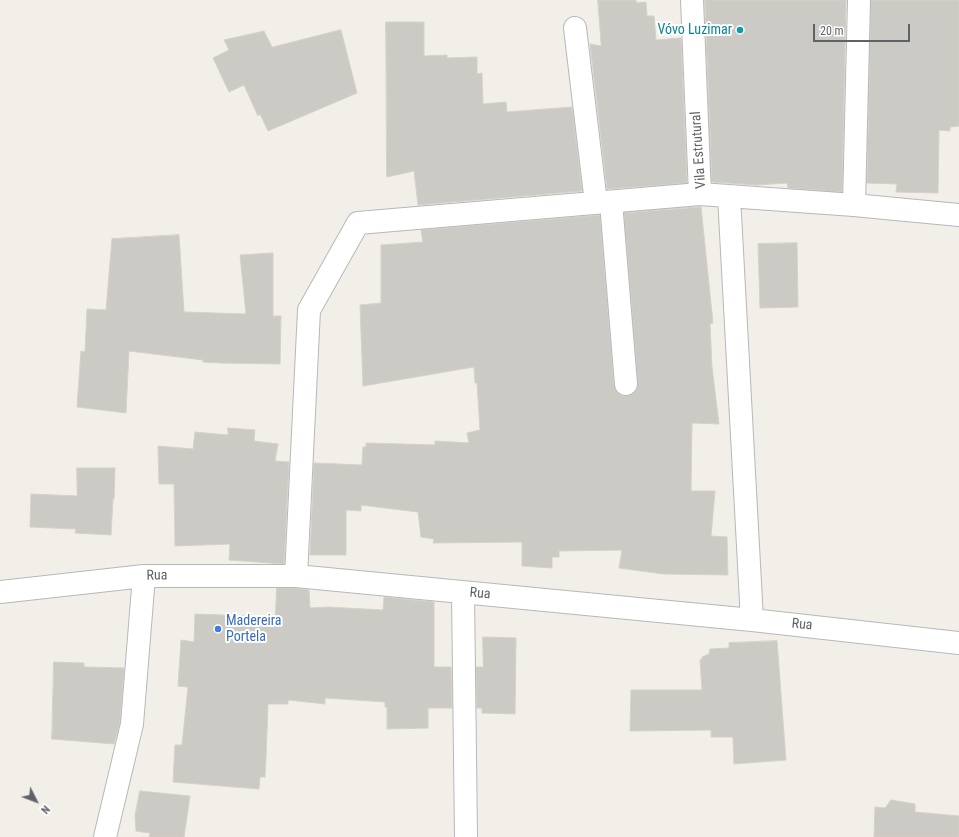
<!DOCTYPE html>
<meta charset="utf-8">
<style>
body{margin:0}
#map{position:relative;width:959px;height:837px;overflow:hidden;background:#f1efe8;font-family:"Roboto Condensed",sans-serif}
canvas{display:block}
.north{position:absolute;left:16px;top:781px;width:40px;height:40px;-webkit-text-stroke:3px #fff;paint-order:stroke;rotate:132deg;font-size:11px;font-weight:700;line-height:16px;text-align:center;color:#5f6368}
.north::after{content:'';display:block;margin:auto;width:14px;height:18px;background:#5f6368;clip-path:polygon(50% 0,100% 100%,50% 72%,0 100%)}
.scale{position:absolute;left:813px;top:24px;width:97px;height:18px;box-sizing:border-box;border:2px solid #5f6368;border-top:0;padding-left:5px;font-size:12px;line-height:14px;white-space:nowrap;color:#5f6368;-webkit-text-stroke:3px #fff;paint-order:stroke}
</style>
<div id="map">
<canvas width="959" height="837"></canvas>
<div class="north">N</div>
<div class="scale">20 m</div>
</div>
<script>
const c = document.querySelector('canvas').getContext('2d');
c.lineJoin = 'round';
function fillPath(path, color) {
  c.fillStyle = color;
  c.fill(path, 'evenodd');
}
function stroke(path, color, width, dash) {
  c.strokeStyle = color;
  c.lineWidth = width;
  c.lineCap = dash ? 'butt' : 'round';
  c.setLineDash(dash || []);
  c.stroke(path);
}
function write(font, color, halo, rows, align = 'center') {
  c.font = font + ' "Roboto Condensed",sans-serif';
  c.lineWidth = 4;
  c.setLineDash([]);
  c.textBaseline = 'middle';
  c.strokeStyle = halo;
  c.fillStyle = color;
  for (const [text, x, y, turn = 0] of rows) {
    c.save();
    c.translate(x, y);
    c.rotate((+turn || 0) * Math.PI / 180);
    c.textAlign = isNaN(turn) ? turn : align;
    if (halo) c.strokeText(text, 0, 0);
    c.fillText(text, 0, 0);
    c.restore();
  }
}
const building = new Path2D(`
 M 598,0 L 636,0 L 636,3 L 646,2 L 647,16 L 654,16 L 656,40 L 681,38 L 687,183 L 607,189 L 590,44 L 601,46 Z
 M 705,0 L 846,0 L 842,192 L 788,188 L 787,183 L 756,185 L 712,182 Z
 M 871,0 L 959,0 L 959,126 L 950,127 L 950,131 L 939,130 L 938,193 L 896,192 L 897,184 L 867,183 Z
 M 386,22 L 424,22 L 424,56 L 447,55 L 447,58 L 477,57 L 477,74 L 482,73 L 483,104 L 506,102 L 507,112 L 572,107 L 582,191 L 418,205 L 414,171 L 387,177 Z
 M 341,30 L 357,93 L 268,131 L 260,114 L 258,116 L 244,85 L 229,92 L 213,58 L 229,50 L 224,40 L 264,31 L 272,47 Z
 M 701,207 L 713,323 L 710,324 L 712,367 L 719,424 L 692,423 L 691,491 L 715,491 L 711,536 L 727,537 L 728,575 L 663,574 L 619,568 L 622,550 L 559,551 L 559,557 L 552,557 L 552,568 L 522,566 L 522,542 L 433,543 L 434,539 L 421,537 L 418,512 L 361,505 L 361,511 L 346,510 L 346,555 L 310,555 L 314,463 L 362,465 L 363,447 L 366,447 L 366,443 L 435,445 L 435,441 L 469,443 L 467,433 L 480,430 L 477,383 L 475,383 L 474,367 L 363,386 L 360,305 L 381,303 L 381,245 L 423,242 L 421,230 L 600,215 L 614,385 L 616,391 L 620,395 L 627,396 L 633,394 L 637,390 L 638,383 L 624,213 Z
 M 179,235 L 184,312 L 246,314 L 240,255 L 273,253 L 273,316 L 281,316 L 280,364 L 221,363 L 203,362 L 203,360 L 129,351 L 126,413 L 77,407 L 81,351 L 85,352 L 87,309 L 106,310 L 112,239 Z
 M 797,243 L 798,307 L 760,308 L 758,244 Z
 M 228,428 L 255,430 L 254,441 L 278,444 L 275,461 L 289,462 L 284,564 L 229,560 L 230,544 L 175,546 L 174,484 L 159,484 L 158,446 L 193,449 L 195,432 L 228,435 Z
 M 77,468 L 115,468 L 114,499 L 113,499 L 111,535 L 75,533 L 76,529 L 30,527 L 31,494 L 77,496 Z
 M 277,588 L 295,588 L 309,590 L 310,608 L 328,607 L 383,610 L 384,597 L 434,602 L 434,667 L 451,667 L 452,708 L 428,708 L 428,728 L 387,729 L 387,707 L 385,707 L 385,702 L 325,698 L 325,704 L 288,700 L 288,704 L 268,704 L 266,758 L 265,777 L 260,777 L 259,789 L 173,782 L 175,745 L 182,745 L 188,687 L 178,686 L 181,640 L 194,642 L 195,614 L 275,617 Z
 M 483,637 L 516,638 L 515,714 L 482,713 L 482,708 L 477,708 L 476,667 L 483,667 Z
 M 777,641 L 786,760 L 734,764 L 733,737 L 711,737 L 711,730 L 630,731 L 631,690 L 702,690 L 700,660 L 702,659 L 702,657 L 709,654 L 710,649 L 729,648 L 729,643 Z
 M 54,662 L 84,663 L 84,667 L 124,668 L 120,722 L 114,744 L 52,739 Z
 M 140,791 L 190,796 L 184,837 L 149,837 L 150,833 L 136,831 L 135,816 Z
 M 891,800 L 915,804 L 915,812 L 959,816 L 959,837 L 874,837 L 875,807 L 885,808 Z`);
fillPath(building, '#cccac5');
stroke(building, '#d6d1c6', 1);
const minor = new Path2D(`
 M 692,0 L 700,194
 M 575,28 L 596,203
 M 729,196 L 752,620
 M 611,202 L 626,384
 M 854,205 L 859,0
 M 296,576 L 309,310 L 358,223 L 700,194 L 854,205 L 959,215
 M 0,592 L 144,576 L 296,576 L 752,620 L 959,643
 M 463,592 L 466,837
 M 105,837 L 132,724 L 144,576`);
stroke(minor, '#b5b8bc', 24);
stroke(minor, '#fff', 22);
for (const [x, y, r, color] of [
 [740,30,4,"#0f9aa8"],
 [218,629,4,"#3f7fe0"]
]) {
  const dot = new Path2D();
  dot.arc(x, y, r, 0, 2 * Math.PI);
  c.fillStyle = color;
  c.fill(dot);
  stroke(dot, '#fff', 1.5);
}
write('14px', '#0d838f', '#fff', [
 ["Vóvo Luzimar",732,30]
], 'right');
write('14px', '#5f6368', '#fff', [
 ["Vila Estrutural",699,150,-94],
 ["Rua",157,576,-1],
 ["Rua",480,594,5],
 ["Rua",802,625,6]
]);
write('14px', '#366cbe', '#fff', [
 ["Madereira",226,621],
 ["Portela",226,637]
], 'left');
</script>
